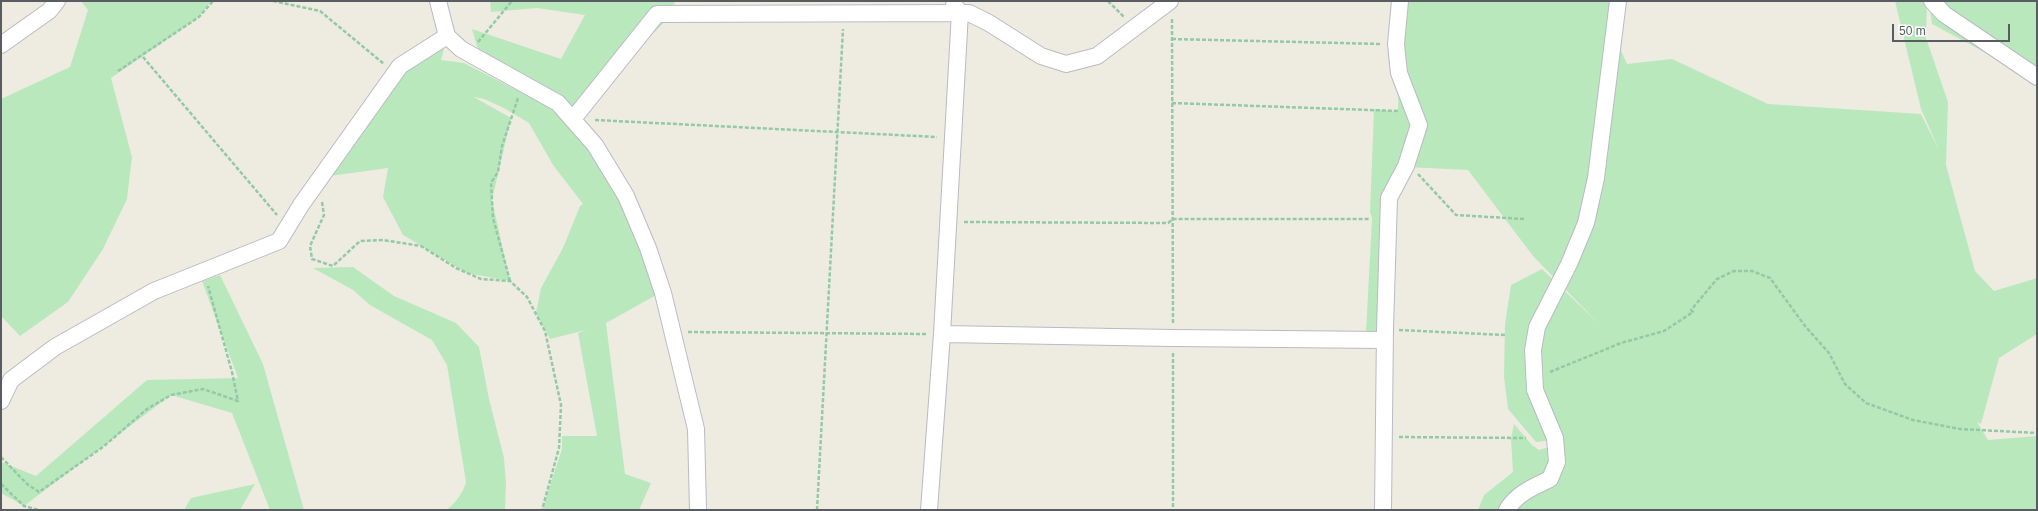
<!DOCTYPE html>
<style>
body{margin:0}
#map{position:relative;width:2038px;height:511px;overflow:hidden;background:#eeece0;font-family:Helvetica,sans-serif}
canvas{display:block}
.frame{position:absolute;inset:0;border:2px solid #595d63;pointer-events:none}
.scale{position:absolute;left:1892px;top:24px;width:118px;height:18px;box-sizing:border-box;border:2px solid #595d63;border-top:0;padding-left:5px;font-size:12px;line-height:14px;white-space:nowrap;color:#595d63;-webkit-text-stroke:3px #fff;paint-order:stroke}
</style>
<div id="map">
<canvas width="2038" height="511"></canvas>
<div class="frame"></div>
<div class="scale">50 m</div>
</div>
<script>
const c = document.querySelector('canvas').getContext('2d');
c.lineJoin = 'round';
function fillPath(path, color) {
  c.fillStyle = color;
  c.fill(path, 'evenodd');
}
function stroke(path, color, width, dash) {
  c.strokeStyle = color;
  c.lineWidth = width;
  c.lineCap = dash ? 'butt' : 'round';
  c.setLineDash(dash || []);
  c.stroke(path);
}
fillPath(new Path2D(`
 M 81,1 L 211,1 L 199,17 L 111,78 L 132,157 L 127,199 L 103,249 L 68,302 L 20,336 L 1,316 L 1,99 L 70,67 L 88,10 Z
 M 490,1 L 675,1 L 672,15 L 569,115 L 479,53 L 472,29 L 561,59 L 585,15 L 537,8 L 491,12 Z
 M 1400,1 L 1618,1 L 1614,35 L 1627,64 L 1672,59 L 1768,104 L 1921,114 L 1940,152 L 1921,109 L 1895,1 L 1927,1 L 1926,38 L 1948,102 L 1946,165 L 1975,271 L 1994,291 L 2037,278 L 2037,334 L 1999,358 L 1981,424 L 1977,422 L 1988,440 L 2037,436 L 2037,510 L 1478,510 L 1484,495 L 1513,472 L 1511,439 L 1514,424 L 1532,445 L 1539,450 L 1555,445 L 1554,440 L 1536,442 L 1508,409 L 1504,377 L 1505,324 L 1511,285 L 1542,269 L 1599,324 L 1533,256 L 1468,170 L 1407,167 L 1389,198 L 1385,337 L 1366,333 L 1372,218 L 1370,212 L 1374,109 L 1398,112 Z
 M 1929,1 L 2037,1 L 2037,67 L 2029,76 L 1932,24 Z
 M 445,45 L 441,60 L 464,63 L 573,119 L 623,190 L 658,294 L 606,323 L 625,474 L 651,483 L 639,510 L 542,510 L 562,449 L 562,436 L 597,436 L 578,333 L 586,330 L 550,339 L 536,313 L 541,288 L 563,248 L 580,206 L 583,204 L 553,165 L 529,123 L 504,108 L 484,99 L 474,97 L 511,118 L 492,200 L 510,281 L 467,273 L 403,235 L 383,197 L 388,168 L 330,176 L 400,66 Z
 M 353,267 L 394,296 L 456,323 L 479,347 L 489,399 L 504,458 L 506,485 L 505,510 L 446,510 C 455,504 463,493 466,482 L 447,365 L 432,340 L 370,305 L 353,290 L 313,268 Z
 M 220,275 L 263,364 L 304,510 L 270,510 L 232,413 L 171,395 L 24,506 L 1,493 L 1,462 L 36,476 L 147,380 L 238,378 L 202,281 Z
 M 255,484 L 240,510 L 184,510 L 191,498 Z`), '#bae8bd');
const minor = new Path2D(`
 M 438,1 L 447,36 L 461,49 L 558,103 L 595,145 L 626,196 L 648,248 L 663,293 L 696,429 L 698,510
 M 1932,1 L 1944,14 L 2037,77
 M 1,45 L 49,11 L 57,1
 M 573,119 L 657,14 L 969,13 L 989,23 L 1041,56 L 1066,64 L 1097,56 L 1170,1
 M 942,334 L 1173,338 L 1385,340
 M 1,401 L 11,380 L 55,347 L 154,291 L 279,241 L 301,205 L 400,66 L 447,36
 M 929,510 L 942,334 L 960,12 L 954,5
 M 1383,510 L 1385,329 L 1389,198 L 1406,166 L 1419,125 L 1399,73 L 1396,44 L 1400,1
 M 1507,510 C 1516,494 1533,487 1550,479 L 1557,462 L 1555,438 L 1535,390 L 1533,350 L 1537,327 L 1569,264 L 1586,223 L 1596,178 L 1618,1`);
stroke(minor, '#b8bbc1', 18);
stroke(new Path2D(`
 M 273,1 L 320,11 L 384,64
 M 1108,1 L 1124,17
 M 1172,19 L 1173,324
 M 1172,39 L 1381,44
 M 478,42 L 512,1
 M 143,57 L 277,215
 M 118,71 L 199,17 L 213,1
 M 1172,103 L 1398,111
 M 595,120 L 937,137
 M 1418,174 L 1456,215 L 1524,219
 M 322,202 L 324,215 L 310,246 L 312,259 L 333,266 L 360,241 L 383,240 L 421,246 L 456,268 L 481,279 L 510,281 L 527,297 L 545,331 L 561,405 L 559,448 L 542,510
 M 964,222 L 1168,223 L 1173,219 L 1370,219
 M 510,281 L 493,218 L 491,183 L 498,172 L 502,146 L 518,98
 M 1399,330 L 1505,335
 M 688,332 L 927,334
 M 1173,353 L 1173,510
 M 1550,372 L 1621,343 L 1664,331 L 1693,312 L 1691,310 L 1717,279 L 1734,271 L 1752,271 L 1770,278 L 1805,326 L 1829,353 L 1845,384 L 1866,403 L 1913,420 L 1960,429 L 2037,433
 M 1399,437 L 1526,438
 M 1,457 L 27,484 L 39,492 L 103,447 L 147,409 L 171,395 L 203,389 L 238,401 L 232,372 L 208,286
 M 1,484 L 24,506 L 39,510
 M 817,510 L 843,29`), '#93c9a5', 2.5, [4, 2]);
stroke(minor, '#fff', 16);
</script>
